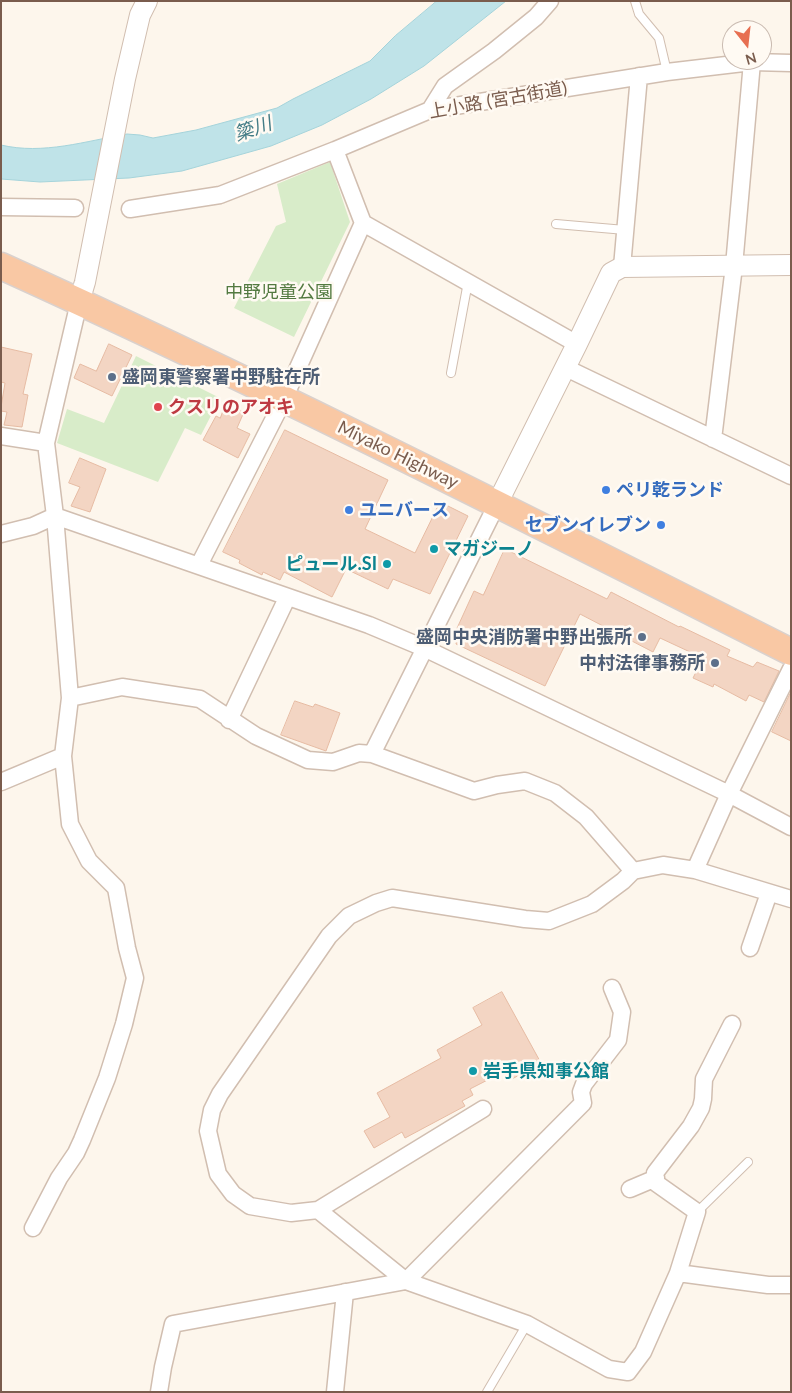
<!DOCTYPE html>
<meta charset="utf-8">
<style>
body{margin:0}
#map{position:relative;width:792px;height:1393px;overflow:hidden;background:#fdf6ec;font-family:Lato,sans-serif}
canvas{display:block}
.frame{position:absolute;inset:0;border:2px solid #7a5c4d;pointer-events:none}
.north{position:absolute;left:722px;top:20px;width:50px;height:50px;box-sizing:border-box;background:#fffaf3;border:1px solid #cabbb1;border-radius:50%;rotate:164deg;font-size:14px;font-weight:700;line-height:20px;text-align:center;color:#7a5c4d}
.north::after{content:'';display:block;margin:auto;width:18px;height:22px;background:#e76f51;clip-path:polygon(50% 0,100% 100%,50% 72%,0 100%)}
</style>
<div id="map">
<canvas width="792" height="1393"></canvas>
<div class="frame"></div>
<div class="north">N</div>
</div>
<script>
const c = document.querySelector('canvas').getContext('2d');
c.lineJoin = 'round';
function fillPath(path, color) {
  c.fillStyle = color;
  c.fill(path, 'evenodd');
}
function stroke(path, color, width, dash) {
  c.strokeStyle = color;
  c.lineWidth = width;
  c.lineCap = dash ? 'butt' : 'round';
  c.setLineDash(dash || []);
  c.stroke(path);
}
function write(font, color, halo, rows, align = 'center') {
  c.font = font + ' Lato,"Noto Sans JP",sans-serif';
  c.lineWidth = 5;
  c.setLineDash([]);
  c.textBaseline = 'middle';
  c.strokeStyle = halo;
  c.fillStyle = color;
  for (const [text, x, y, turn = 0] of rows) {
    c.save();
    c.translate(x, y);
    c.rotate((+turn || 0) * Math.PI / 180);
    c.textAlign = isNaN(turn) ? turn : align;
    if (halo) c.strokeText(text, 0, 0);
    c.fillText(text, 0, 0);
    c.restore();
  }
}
fillPath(new Path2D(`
 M 330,162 L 350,222 L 294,337 L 234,308 L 276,226 L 286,222 L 277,184 Z
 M 136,356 L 220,398 L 201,435 L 185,428 L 158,482 L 57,443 L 67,409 L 104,423 Z`), '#d8ecc9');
const water = new Path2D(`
 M 437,1 L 506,1 L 424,66 L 371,99 L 322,125 L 271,146 L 182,171 L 129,178 L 40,182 L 1,179 L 1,145 C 43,155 86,141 127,134 L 140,135 L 153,138 L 196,130 L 277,108 L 293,99 L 370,61 L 395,36 Z`);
fillPath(water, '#bfe3e8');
stroke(water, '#a5d3da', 1);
const building = new Path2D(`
 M 109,344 L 132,355 L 112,396 L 74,378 L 80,364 L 96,371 Z
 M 1,347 L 32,354 L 23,394 L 28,395 L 22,427 L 4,425 L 7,412 L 1,411 L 1,407 L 5,383 L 1,382 Z
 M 226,403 L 244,412 L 237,428 L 250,434 L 238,458 L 203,440 L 216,416 L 220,418 Z
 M 285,430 L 388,480 L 365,529 L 415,553 L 440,502 L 468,516 L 430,594 L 393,579 L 388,589 L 346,569 L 332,597 L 284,572 L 280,580 L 263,572 L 262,575 L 239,563 L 240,560 L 223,552 Z
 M 80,458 L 106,469 L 90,512 L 71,506 L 80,487 L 69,483 Z
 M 505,549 L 607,599 L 611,592 L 679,627 L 680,626 L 730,650 L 727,656 L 753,667 L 757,662 L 779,671 L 764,702 L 749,695 L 746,701 L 714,684 L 713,687 L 693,678 L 703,658 L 660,638 L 653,652 L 580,614 L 545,686 L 456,644 L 457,639 L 453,637 L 474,591 L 483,595 Z
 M 791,692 L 791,741 L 772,732 Z
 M 295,701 L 313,707 L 315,704 L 340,713 L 326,751 L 281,735 Z
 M 502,992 L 541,1063 L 512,1079 L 507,1070 L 470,1089 L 473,1095 L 462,1101 L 465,1106 L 405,1138 L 402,1132 L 374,1148 L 364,1131 L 390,1117 L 377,1093 L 441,1058 L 437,1050 L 482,1025 L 473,1008 Z`);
fillPath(building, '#f3d5c3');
stroke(building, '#e6bba3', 1);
const service = new Path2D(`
 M 635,1 L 639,14 L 659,38 L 667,72
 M 556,224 L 625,230
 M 451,373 L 468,282
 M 697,1212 L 748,1162
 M 487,1392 L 527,1324`);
const minor = new Path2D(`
 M 430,110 L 445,86 L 494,51 L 536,17 L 550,1
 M 335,150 L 363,223 L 577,344
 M 1,207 L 75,208
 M 130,209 L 220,195 L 335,150 L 430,110 L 667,72 L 752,62 L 791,63
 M 622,267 L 639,76
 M 566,368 L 791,476
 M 1,436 L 46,443
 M 713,439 L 734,266 L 752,62
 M 1,534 L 33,526 L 55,516 L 369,625 L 424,648 L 729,794 L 791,827
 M 199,565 L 284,399 L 363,223
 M 70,698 L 122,687 L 200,699 L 256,736 L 308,760 L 333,762 L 359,753 L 372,754 L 474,791 L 497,785 L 525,781 L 555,793 L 586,817 L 633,871
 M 229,720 L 287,598
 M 372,754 L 497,504
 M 1,782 L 63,756
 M 695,870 L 729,794 L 791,669
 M 750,948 L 769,893
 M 732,1024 L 704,1079 L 703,1099 L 701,1108 L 691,1126 L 655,1173 L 656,1183 L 697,1212 L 678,1273 L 643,1352 L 628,1372 L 609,1369 L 527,1324 L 406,1281 L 318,1210 L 291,1213 L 250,1206 L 233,1194 L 218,1174 L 208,1131 L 212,1110 L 220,1094 L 329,936 L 349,916 L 376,903 L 392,898 L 525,919 L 549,921 L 592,904 L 623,881 L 633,871 L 663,865 L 695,870 L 791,899
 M 630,1189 L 656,1178
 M 318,1210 L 483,1109
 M 33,1228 L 59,1178 L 76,1153 L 82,1140 L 107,1078 L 124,1024 L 135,978 L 127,948 L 116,888 L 89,861 L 70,824 L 63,756 L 70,698 L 55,516 L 46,443 L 79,302
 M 678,1273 L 768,1285 L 791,1285
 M 159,1392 L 163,1367 L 173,1324 L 406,1281 L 583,1103 L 581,1092 L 584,1084 L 618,1040 L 622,1012 L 612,988
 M 335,1392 L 345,1292`);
const tertiary = new Path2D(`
 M 79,302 L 85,282 L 125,79 L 140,15 L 147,1
 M 497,504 L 577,344 L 611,273 L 622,267 L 791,265`);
const trunk = new Path2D(`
 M 1,266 C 268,387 529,520 791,652`);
stroke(service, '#d1beb0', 10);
stroke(minor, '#d1beb0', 19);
stroke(tertiary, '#d1beb0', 22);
stroke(trunk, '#dad1cd', 29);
stroke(service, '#fff', 8);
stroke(minor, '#fff', 16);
stroke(tertiary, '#fff', 20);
stroke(trunk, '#f9c8a4', 26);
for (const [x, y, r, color] of [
 [112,377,5,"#5c6f8a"],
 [158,407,5,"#e0444e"],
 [606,490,5,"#3f7fe0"],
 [349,510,5,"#3f7fe0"],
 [661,525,5,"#3f7fe0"],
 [434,549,5,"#0f9aa8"],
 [387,564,5,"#0f9aa8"],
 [642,637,5,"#5c6f8a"],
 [715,663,5,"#5c6f8a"],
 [473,1071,5,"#0f9aa8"]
]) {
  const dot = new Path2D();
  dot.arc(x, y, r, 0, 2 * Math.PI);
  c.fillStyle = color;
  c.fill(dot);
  stroke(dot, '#fffaf3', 2);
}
write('18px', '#7a5c4d', '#fffaf3', [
 ["上小路 (宮古街道)",498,100,-10],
 ["Miyako Highway",398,455,26]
]);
write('18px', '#537a41', '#fffaf3', [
 ["中野児童公園",279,292]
]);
write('bold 18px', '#4e5e75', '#fffaf3', [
 ["盛岡東警察署中野駐在所",122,377,"left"],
 ["盛岡中央消防署中野出張所",632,637],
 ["中村法律事務所",705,663]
], 'right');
write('bold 18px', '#be3a42', '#fffaf3', [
 ["クスリのアオキ",168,407]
], 'left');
write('bold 18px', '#366cbe', '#fffaf3', [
 ["ペリ乾ランド",616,490],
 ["ユニバース",359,510],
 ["セブンイレブン",651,525,"right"]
], 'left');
write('bold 18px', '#0d838f', '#fffaf3', [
 ["マガジーノ",444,549],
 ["ピュール.SI",377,564,"right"],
 ["岩手県知事公館",483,1071]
], 'left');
write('italic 19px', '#437c86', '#fffaf3', [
 ["簗川",253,129,-19]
]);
</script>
